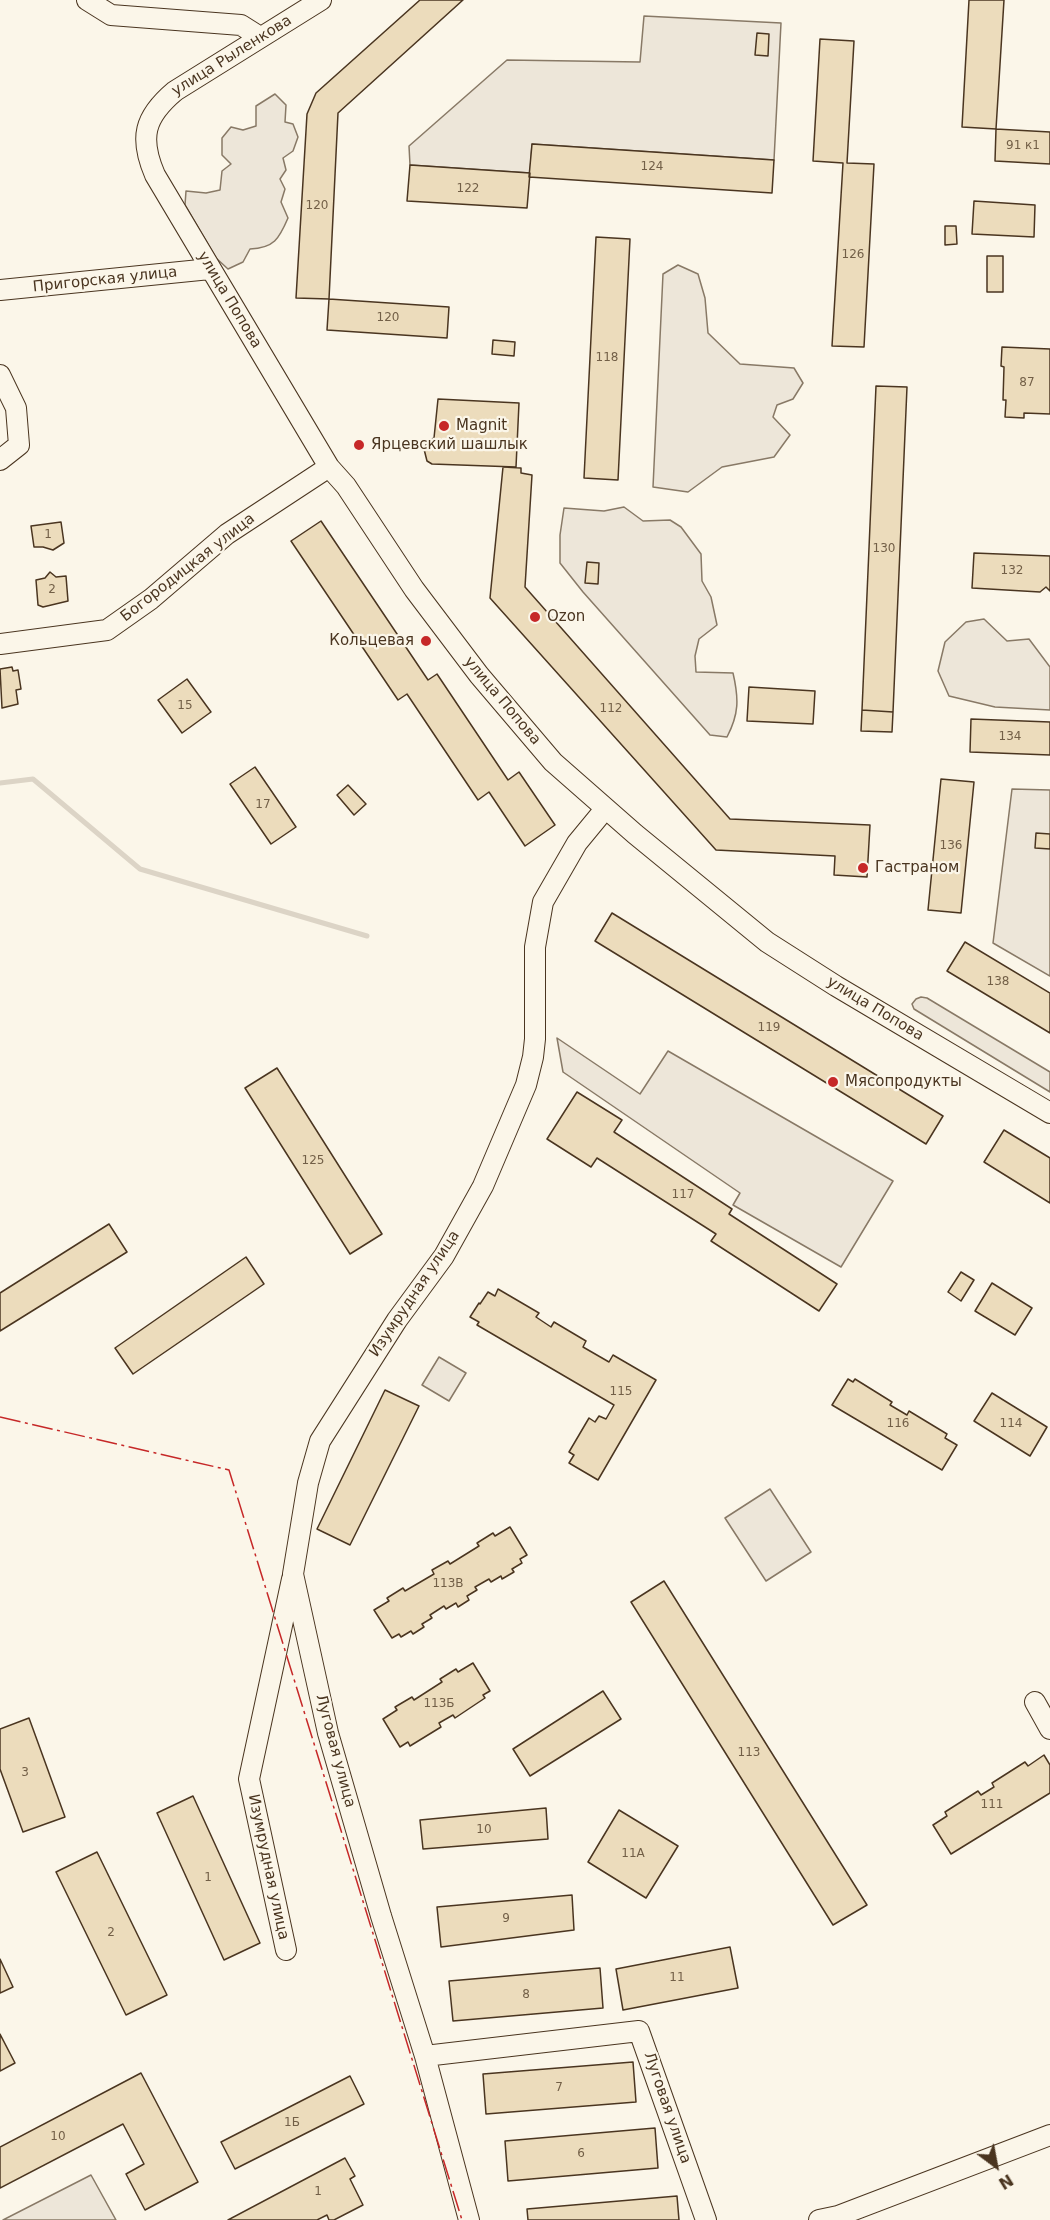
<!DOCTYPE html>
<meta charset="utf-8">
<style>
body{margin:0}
#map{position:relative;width:1050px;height:2220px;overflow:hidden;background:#fbf6e9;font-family:"DejaVu Sans",sans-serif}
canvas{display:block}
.north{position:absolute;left:966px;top:2136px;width:60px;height:60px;-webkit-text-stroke:4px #fbf6e9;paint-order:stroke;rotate:148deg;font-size:16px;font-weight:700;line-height:24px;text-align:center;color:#4a3520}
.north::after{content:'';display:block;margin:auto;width:21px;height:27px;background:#4a3520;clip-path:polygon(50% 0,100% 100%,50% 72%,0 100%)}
</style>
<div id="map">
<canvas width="1050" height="2220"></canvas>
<div class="north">N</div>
</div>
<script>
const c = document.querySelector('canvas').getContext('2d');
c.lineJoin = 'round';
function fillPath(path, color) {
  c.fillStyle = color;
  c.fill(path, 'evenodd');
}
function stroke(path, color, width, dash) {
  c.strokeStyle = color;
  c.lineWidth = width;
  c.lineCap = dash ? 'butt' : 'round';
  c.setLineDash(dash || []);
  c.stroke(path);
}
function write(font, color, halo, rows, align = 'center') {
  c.font = font + ' "DejaVu Sans",sans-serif';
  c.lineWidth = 4.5;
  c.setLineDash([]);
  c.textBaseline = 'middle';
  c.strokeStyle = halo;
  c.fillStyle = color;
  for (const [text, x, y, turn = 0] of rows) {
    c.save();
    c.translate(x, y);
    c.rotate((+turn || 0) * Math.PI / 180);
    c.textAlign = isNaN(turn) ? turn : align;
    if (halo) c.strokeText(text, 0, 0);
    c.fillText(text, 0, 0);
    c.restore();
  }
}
const green = new Path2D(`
 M 644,16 L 781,23 L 774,160 L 532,144 L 530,173 L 410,165 L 409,146 L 507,60 L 640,62 Z
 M 275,94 L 286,105 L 285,122 L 293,124 L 298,137 L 293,151 L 283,158 L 286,170 L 280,179 L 285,189 L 281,202 L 288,218 C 279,239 274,248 250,249 L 243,262 L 228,269 L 216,258 L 185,205 L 186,191 L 206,193 L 220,190 L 222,171 L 231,164 L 222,155 L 222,138 L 231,127 L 243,130 L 256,126 L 256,106 Z
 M 678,265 L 698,274 L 705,298 L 708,333 L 740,364 L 794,368 L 803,383 L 793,399 L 777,405 L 773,417 L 790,435 L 774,457 L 722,467 L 688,492 L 653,487 L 663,274 Z
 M 624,507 L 643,521 L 670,520 L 681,527 L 701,554 L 702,581 L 711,597 L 717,625 L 699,639 L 695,656 L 696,672 L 733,673 C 739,699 739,714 727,737 L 710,735 L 583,592 L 560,563 L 560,535 L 564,508 L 604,511 Z
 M 984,619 L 1007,641 L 1029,639 L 1050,667 L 1050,710 L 995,707 L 949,696 L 938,671 L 945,642 L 966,622 Z
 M 1012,789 L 1050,790 L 1050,976 L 993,943 Z
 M 921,997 L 927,998 L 1050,1072 L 1050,1092 L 914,1009 L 912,1004 L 916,999 Z
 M 557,1038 L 640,1094 L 668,1051 L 893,1181 L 841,1267 L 733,1205 L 740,1193 L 563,1072 Z
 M 439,1357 L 466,1373 L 449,1401 L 422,1385 Z
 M 770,1489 L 811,1552 L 766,1581 L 725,1518 Z
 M 91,2175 L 116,2220 L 3,2220 Z`);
fillPath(green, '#ede6d9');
stroke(green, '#887966', 1.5);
stroke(new Path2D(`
 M 0,783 L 33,779 L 140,869 L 367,936`), '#dcd4c6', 5);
const building = new Path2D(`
 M 420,0 L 463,0 L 338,113 L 329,299 L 296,298 L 307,114 L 316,93 Z
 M 969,0 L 1004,0 L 996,129 L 962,127 Z
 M 757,33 L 769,34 L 768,56 L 755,55 Z
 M 820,39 L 854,41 L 847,163 L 874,164 L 864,347 L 832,346 L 843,163 L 813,161 Z
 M 996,129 L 1050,132 L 1050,164 L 995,161 Z
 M 532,144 L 774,160 L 772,193 L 529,177 Z
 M 410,165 L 530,173 L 527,208 L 407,201 Z
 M 974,201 L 1035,205 L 1034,237 L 972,234 Z
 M 945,226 L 956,226 L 957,244 L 945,245 Z
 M 596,237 L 630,239 L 618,480 L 584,478 Z
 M 987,256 L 1003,256 L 1003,292 L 987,292 Z
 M 329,299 L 449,307 L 447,338 L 327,330 Z
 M 493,340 L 515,342 L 514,356 L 492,354 Z
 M 1002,347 L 1050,349 L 1050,414 L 1024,413 L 1024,418 L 1005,417 L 1006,400 L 1003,400 L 1004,367 L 1001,366 Z
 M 876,386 L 907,387 L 893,712 L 862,710 Z
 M 438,399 L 519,403 L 516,467 L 432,464 L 427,461 L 424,449 L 428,441 L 434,438 Z
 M 503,467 L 521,468 L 521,473 L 532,475 L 525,587 L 730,819 L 870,825 L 867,877 L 834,875 L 835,856 L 716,850 L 490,598 Z
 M 321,521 L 428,680 L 437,674 L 508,780 L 519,772 L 555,825 L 525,846 L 489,792 L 478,800 L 407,694 L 398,700 L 291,541 Z
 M 61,522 L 64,543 L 53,550 L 43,547 L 34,547 L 31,526 Z
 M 974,553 L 1050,556 L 1050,591 L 1046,587 L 1040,592 L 972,588 Z
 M 587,562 L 599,563 L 598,584 L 585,583 Z
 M 50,572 L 56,577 L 66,576 L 68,601 L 43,607 L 38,605 L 36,580 L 45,578 Z
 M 12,667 L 13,671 L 18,670 L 21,689 L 16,690 L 18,704 L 2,708 L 0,669 Z
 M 187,679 L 211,712 L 182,733 L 158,700 Z
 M 749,687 L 815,691 L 813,724 L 747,721 Z
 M 862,710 L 893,712 L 892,732 L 861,731 Z
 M 971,719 L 1050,722 L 1050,755 L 970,752 Z
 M 255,767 L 296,827 L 271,844 L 230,784 Z
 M 941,779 L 974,782 L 961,913 L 928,910 Z
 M 348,785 L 366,804 L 354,815 L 337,795 Z
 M 1036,833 L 1050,834 L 1050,849 L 1035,848 Z
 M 612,913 L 943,1116 L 926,1144 L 595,941 Z
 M 965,942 L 1050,993 L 1050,1033 L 947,971 Z
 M 277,1068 L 382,1234 L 350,1254 L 245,1088 Z
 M 577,1092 L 622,1120 L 614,1132 L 732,1209 L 729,1214 L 837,1284 L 819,1311 L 711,1241 L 716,1234 L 597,1158 L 591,1167 L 547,1139 Z
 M 1004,1130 L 1050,1158 L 1050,1203 L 984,1162 Z
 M 109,1224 L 127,1252 L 0,1331 L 0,1293 Z
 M 246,1257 L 264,1284 L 133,1374 L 115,1348 Z
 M 961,1272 L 974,1280 L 961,1301 L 948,1292 Z
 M 992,1283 L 1032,1308 L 1015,1335 L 975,1311 Z
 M 498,1289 L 539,1313 L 536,1317 L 551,1327 L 554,1322 L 586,1341 L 583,1347 L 609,1362 L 613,1355 L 656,1380 L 598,1480 L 569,1463 L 574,1455 L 569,1452 L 589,1418 L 595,1422 L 599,1416 L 606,1419 L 614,1405 L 477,1325 L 479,1322 L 470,1317 L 479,1303 L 480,1304 L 488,1292 L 495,1296 Z
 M 848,1379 L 853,1382 L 855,1379 L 892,1402 L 890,1405 L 907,1415 L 909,1411 L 947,1434 L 945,1438 L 957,1445 L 942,1470 L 832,1405 Z
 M 385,1390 L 419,1406 L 350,1545 L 317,1529 Z
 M 992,1393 L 1047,1427 L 1030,1456 L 974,1421 Z
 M 510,1527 L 527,1555 L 520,1559 L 522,1563 L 512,1569 L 514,1572 L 502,1579 L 501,1576 L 491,1582 L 489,1579 L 475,1587 L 477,1590 L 467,1596 L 469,1600 L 458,1607 L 456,1603 L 446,1609 L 444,1606 L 430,1615 L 432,1618 L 422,1624 L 424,1627 L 413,1634 L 411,1631 L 401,1637 L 399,1634 L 392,1638 L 374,1610 L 389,1601 L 387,1598 L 403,1588 L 405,1591 L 434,1574 L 432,1570 L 448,1561 L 450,1564 L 479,1546 L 477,1543 L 493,1533 L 495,1536 Z
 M 664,1581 L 867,1905 L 833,1925 L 631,1602 Z
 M 473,1663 L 490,1691 L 483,1695 L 485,1698 L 455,1718 L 453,1715 L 439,1723 L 441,1727 L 410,1746 L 408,1742 L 400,1747 L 383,1719 L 397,1710 L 395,1707 L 412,1697 L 414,1700 L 442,1682 L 440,1679 L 456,1669 L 458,1672 Z
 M 603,1691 L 621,1719 L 530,1776 L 513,1749 Z
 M 29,1718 L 65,1817 L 23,1832 L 0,1769 L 0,1729 Z
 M 1044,1755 L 1050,1765 L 1050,1793 L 951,1854 L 933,1825 L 947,1816 L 945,1812 L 978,1791 L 981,1795 L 994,1787 L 992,1783 L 1025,1762 L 1028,1766 Z
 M 193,1796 L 260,1943 L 224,1960 L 157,1813 Z
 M 546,1808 L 548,1839 L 423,1849 L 420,1820 Z
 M 619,1810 L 678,1846 L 646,1898 L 588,1862 Z
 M 97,1852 L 167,1995 L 126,2015 L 56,1872 Z
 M 572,1895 L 574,1930 L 441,1947 L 437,1907 Z
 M 730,1947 L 738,1988 L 623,2010 L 616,1969 Z
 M 0,1959 L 13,1987 L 0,1993 Z
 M 600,1968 L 603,2008 L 453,2021 L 449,1981 Z
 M 0,2034 L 15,2063 L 0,2071 Z
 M 633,2062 L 636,2102 L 486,2114 L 483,2074 Z
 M 141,2073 L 198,2182 L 145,2210 L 126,2174 L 144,2164 L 123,2124 L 0,2188 L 0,2147 Z
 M 350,2076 L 364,2104 L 235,2169 L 221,2142 Z
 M 655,2128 L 658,2168 L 508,2181 L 505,2141 Z
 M 345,2158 L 355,2176 L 350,2179 L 363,2205 L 334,2220 L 329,2220 L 327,2215 L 317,2220 L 228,2220 Z
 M 677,2196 L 679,2220 L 528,2220 L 527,2209 Z`);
fillPath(building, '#ecdcbc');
stroke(building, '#4a3520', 1.5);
const minor = new Path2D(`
 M 87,0 L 111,15 L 241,25 L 260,37
 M 321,0 L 175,91 C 144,117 139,138 155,175 L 329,467 L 346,486 L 414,589 L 479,675 L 553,762 L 635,834 L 767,942 L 836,986 L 1050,1113
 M 0,290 L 210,269
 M 0,375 L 16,408 L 19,445 L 0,460
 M 0,644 L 107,630 L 151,599 L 227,534 L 329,467
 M 1035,1702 L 1050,1729
 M 286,1950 L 249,1779 L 292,1579
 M 425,2056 L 639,2031 L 706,2220
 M 469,2220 L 425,2056 L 381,1916 L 328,1733 L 293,1574 L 308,1483 L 320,1441 L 397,1320 L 444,1256 L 483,1186 L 526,1085 L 533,1057 L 535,1039 L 535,947 L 543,902 L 577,843 L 605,809
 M 819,2220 L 838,2216 L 1050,2135`);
stroke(minor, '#4a3520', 22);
stroke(minor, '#fbf6e9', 20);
stroke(new Path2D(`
 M 0,1417 L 229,1470 L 462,2220`), '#c62828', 1.5, [21, 4.5, 3, 4.5]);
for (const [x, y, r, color] of [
 [444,426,6,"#c62828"],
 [359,445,6,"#c62828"],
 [535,617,6,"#c62828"],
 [426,641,6,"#c62828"],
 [863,868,6,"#c62828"],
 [833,1082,6,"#c62828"]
]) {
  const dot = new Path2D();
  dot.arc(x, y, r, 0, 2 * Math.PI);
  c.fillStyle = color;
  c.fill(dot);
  stroke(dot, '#fbf6e9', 2);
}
write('12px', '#725f47', null, [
 ["91 к1",1023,146],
 ["124",652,167],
 ["122",468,189],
 ["120",317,206],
 ["126",853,255],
 ["120",388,318],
 ["118",607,358],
 ["87",1027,383],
 ["1",48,535],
 ["130",884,549],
 ["132",1012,571],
 ["2",52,590],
 ["15",185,706],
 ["112",611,709],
 ["134",1010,737],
 ["17",263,805],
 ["136",951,846],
 ["138",998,982],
 ["119",769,1028],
 ["125",313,1161],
 ["117",683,1195],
 ["115",621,1392],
 ["116",898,1424],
 ["114",1011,1424],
 ["113В",448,1584],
 ["113Б",439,1704],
 ["113",749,1753],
 ["3",25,1773],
 ["111",992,1805],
 ["10",484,1830],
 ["11А",633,1854],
 ["1",208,1878],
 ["9",506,1919],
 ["2",111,1933],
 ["11",677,1978],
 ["8",526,1995],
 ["7",559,2088],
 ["1Б",292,2123],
 ["10",58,2137],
 ["6",581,2154],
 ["1",318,2192]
]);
write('15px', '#4a3520', '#fbf6e9', [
 ["улица Рыленкова",232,56,-32],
 ["Пригорская улица",105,280,-6],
 ["улица Попова",229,300,59],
 ["Богородицкая улица",188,568,-38],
 ["улица Попова",502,701,50],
 ["улица Попова",875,1009,31],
 ["Изумрудная улица",415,1294,-56],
 ["Луговая улица",335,1751,75],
 ["Изумрудная улица",268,1867,78],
 ["Луговая улица",667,2108,71]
]);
write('15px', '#4a3520', '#fbf6e9', [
 ["Magnit",456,426],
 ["Ярцевский шашлык",371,445],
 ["Ozon",547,617],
 ["Кольцевая",414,641,"right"],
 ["Гастраном",875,868],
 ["Мясопродукты",845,1082]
], 'left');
</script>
